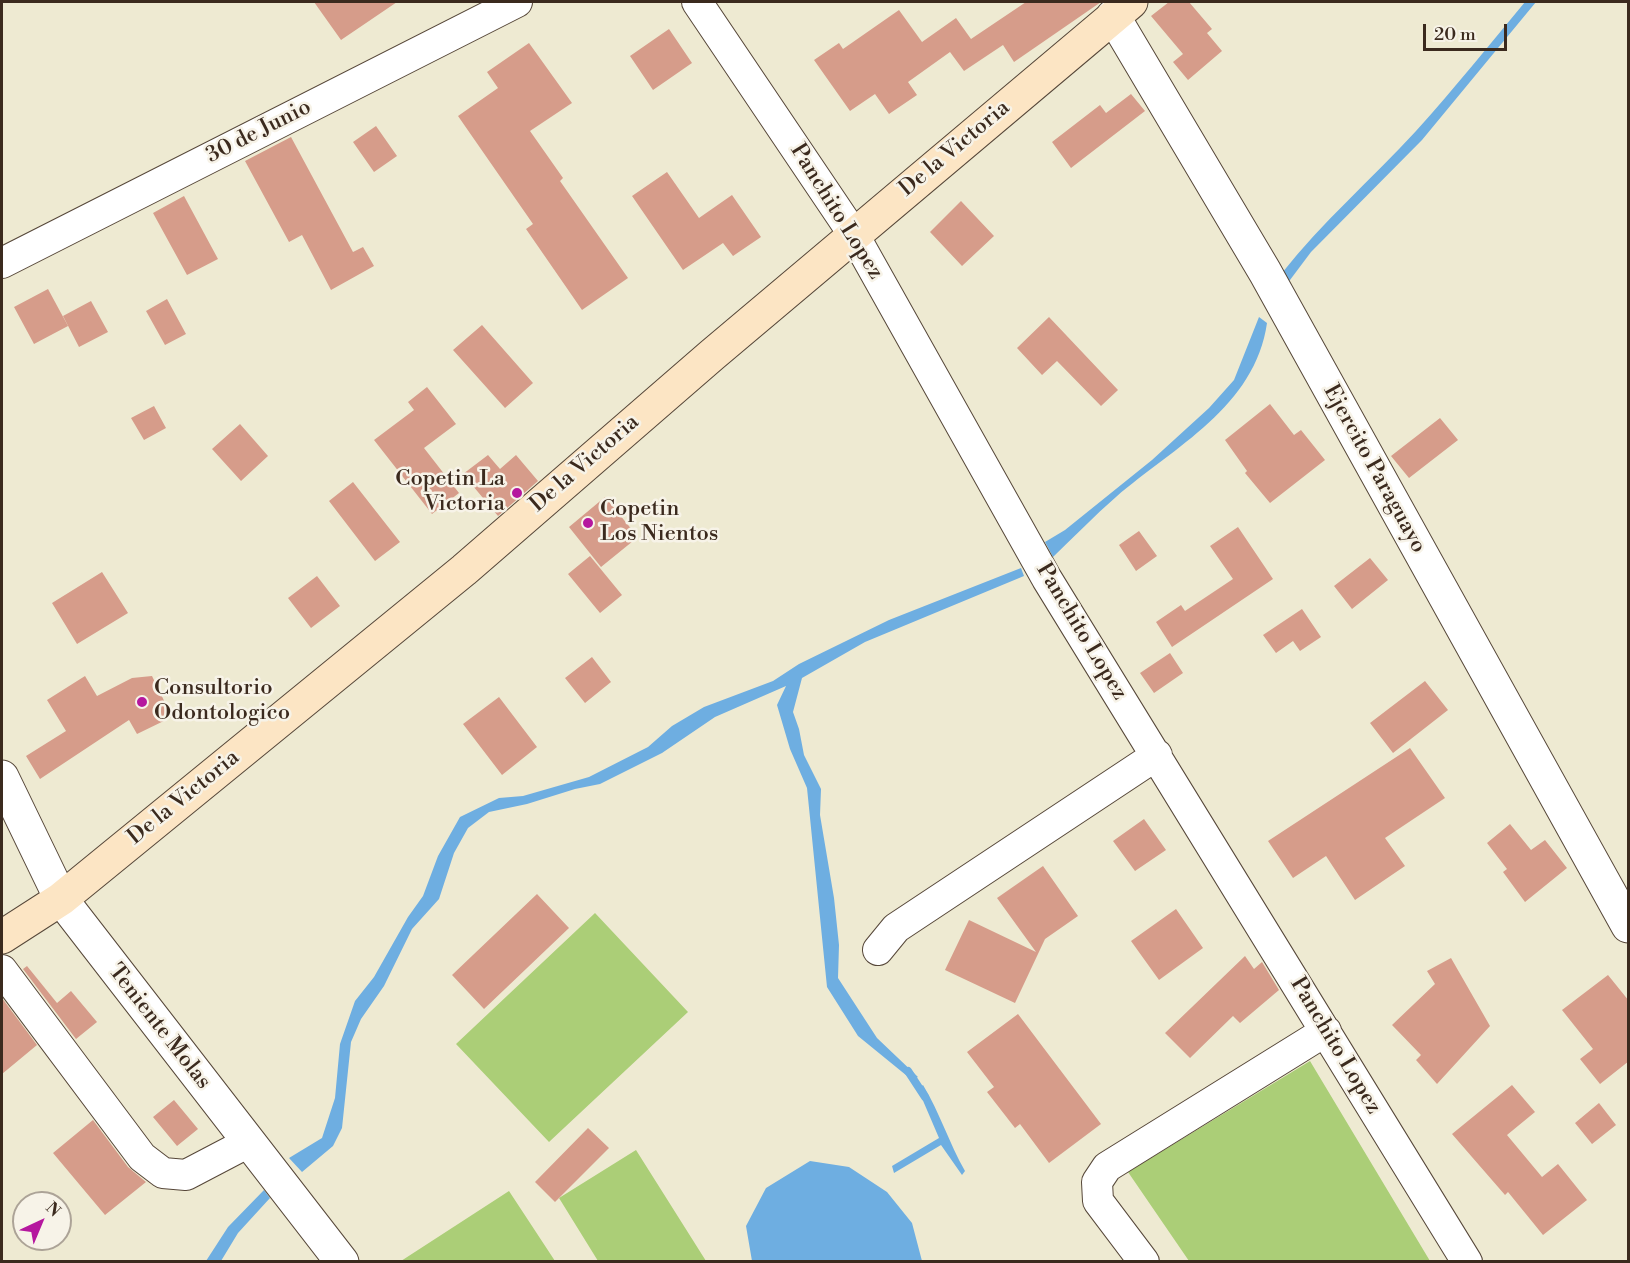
<!DOCTYPE html>
<style>
body{margin:0}
#map{position:relative;width:1630px;height:1263px;overflow:hidden;background:#eeead2;font-family:"Libre Bodoni",serif}
canvas{display:block}
.frame{position:absolute;inset:0;border:3px solid #3b2a1e;pointer-events:none}
.north{position:absolute;left:12px;top:1191px;width:60px;height:60px;box-sizing:border-box;background:#f7f3e8;border:2px solid #aca397;border-radius:50%;rotate:44deg;font-size:16px;font-weight:700;line-height:24px;text-align:center;color:#3b2a1e}
.north::after{content:'';display:block;margin:auto;width:21px;height:27px;background:#b5179e;clip-path:polygon(50% 0,100% 100%,50% 72%,0 100%)}
.scale{position:absolute;left:1423px;top:24px;width:84px;height:27px;box-sizing:border-box;border:3px solid #3b2a1e;border-top:0;padding-left:8px;font-size:18px;line-height:21px;white-space:nowrap;color:#3b2a1e;-webkit-text-stroke:4px #f7f3e8;paint-order:stroke}
</style>
<div id="map">
<canvas width="1630" height="1263"></canvas>
<div class="frame"></div>
<div class="north">N</div>
<div class="scale">20 m</div>
</div>
<script>
const c = document.querySelector('canvas').getContext('2d');
c.lineJoin = 'round';
function fillPath(path, color) {
  c.fillStyle = color;
  c.fill(path, 'evenodd');
}
function stroke(path, color, width, dash) {
  c.strokeStyle = color;
  c.lineWidth = width;
  c.lineCap = dash ? 'butt' : 'round';
  c.setLineDash(dash || []);
  c.stroke(path);
}
function write(font, color, halo, rows, align = 'center') {
  c.font = font + ' "Libre Bodoni",serif';
  c.lineWidth = 5;
  c.setLineDash([]);
  c.textBaseline = 'middle';
  c.strokeStyle = halo;
  c.fillStyle = color;
  for (const [text, x, y, turn = 0] of rows) {
    c.save();
    c.translate(x, y);
    c.rotate((+turn || 0) * Math.PI / 180);
    c.textAlign = isNaN(turn) ? turn : align;
    if (halo) c.strokeText(text, 0, 0);
    c.fillText(text, 0, 0);
    c.restore();
  }
}
fillPath(new Path2D(`
 M 595,913 L 688,1012 L 549,1142 L 456,1044 Z
 M 1310,1061 L 1430,1261 L 1189,1261 L 1128,1172 Z
 M 636,1150 L 706,1261 L 598,1261 L 559,1198 Z
 M 509,1191 L 555,1261 L 401,1261 Z`), '#abce77');
fillPath(new Path2D(`
 M 1525,2 L 1536,2 L 1422,140 L 1311,252 L 1287,284 L 1282,273 C 1322,222 1372,179 1416,131 C 1454,89 1489,45 1525,2 Z
 M 1259,317 L 1267,323 C 1255,407 1174,447 1116,497 C 1094,516 1074,537 1053,557 L 1045,542 L 1065,530 L 1152,460 L 1209,408 L 1234,380 Z
 M 1021,568 L 1024,576 L 865,642 L 802,678 L 793,712 L 799,729 L 804,755 L 821,789 L 820,815 L 834,898 L 839,945 L 838,978 L 877,1038 L 918,1077 L 912,1080 L 858,1036 L 827,987 L 807,788 L 790,749 L 777,705 L 786,686 L 715,717 L 662,753 L 600,784 L 575,789 L 527,804 L 489,812 L 468,828 L 454,853 L 439,899 L 412,929 L 384,986 L 361,1019 L 351,1042 L 342,1128 L 333,1146 L 302,1172 L 289,1158 L 322,1138 L 335,1098 L 340,1044 L 355,1001 L 374,977 L 408,917 L 423,896 L 438,856 L 460,817 L 499,798 L 523,796 L 589,777 L 648,747 L 672,726 L 704,707 L 773,681 L 799,664 L 889,620 Z
 M 923,1085 C 940,1113 949,1143 965,1171 L 962,1175 L 941,1145 L 894,1173 L 892,1166 L 939,1138 L 918,1089 Z
 M 810,1161 L 849,1167 L 887,1192 L 912,1223 L 922,1261 L 752,1261 L 746,1226 L 766,1188 Z
 M 264,1190 L 270,1198 L 238,1233 L 221,1261 L 206,1261 L 228,1227 Z`), '#6eaee1');
stroke(new Path2D(`
 M 908,1071 L 925,1097`), '#6eaee1', 8);
fillPath(new Path2D(`
 M 314,2 L 397,2 L 341,40 Z
 M 1026,2 L 1101,2 L 1014,62 L 1003,45 L 964,71 L 950,52 L 908,82 L 917,95 L 889,114 L 875,94 L 850,111 L 814,60 L 839,43 L 843,49 L 899,10 L 922,42 L 956,18 L 971,39 Z
 M 1169,2 L 1189,2 L 1212,29 L 1207,33 L 1222,51 L 1188,80 L 1173,62 L 1183,54 L 1151,16 Z
 M 669,29 L 692,63 L 653,90 L 630,56 Z
 M 529,43 L 572,103 L 530,131 L 563,178 L 560,181 L 628,278 L 582,310 L 526,229 L 533,224 L 458,116 L 498,88 L 487,72 Z
 M 1131,94 L 1145,111 L 1071,168 L 1052,142 L 1100,105 L 1106,113 Z
 M 376,126 L 397,156 L 374,172 L 353,142 Z
 M 291,137 L 353,252 L 363,247 L 374,266 L 331,290 L 302,235 L 289,242 L 245,161 Z
 M 667,172 L 699,218 L 732,195 L 761,237 L 733,256 L 723,243 L 683,270 L 632,196 Z
 M 184,196 L 218,259 L 187,275 L 153,213 Z
 M 961,201 L 994,236 L 962,266 L 930,232 Z
 M 48,289 L 68,326 L 34,344 L 14,307 Z
 M 167,299 L 186,334 L 165,345 L 146,311 Z
 M 91,301 L 108,332 L 79,347 L 63,316 Z
 M 1049,317 L 1118,390 L 1101,406 L 1057,361 L 1042,375 L 1017,348 Z
 M 482,325 L 533,383 L 505,408 L 453,350 Z
 M 427,387 L 456,424 L 424,448 L 459,493 L 432,514 L 374,440 L 414,410 L 408,402 Z
 M 1270,404 L 1294,435 L 1301,430 L 1325,460 L 1270,503 L 1245,473 L 1247,471 L 1225,440 Z
 M 154,406 L 166,428 L 144,440 L 131,418 Z
 M 1440,418 L 1458,440 L 1409,478 L 1391,456 Z
 M 240,424 L 268,456 L 241,481 L 212,449 Z
 M 488,455 L 500,469 L 516,455 L 538,481 L 498,516 L 463,474 Z
 M 353,482 L 400,542 L 375,561 L 329,501 Z
 M 605,497 L 638,537 L 601,567 L 569,527 Z
 M 1238,527 L 1273,579 L 1172,647 L 1156,622 L 1181,605 L 1185,611 L 1233,579 L 1210,546 Z
 M 1139,531 L 1157,556 L 1136,571 L 1119,545 Z
 M 590,556 L 622,595 L 600,613 L 568,574 Z
 M 1370,558 L 1388,580 L 1352,609 L 1334,586 Z
 M 102,572 L 128,613 L 77,644 L 52,603 Z
 M 317,576 L 340,606 L 311,628 L 288,598 Z
 M 1302,609 L 1321,637 L 1300,651 L 1293,641 L 1276,653 L 1263,635 Z
 M 1170,653 L 1183,673 L 1154,693 L 1140,673 Z
 M 592,657 L 611,682 L 585,703 L 565,678 Z
 M 85,676 L 97,696 L 132,678 L 152,676 L 172,717 L 137,734 L 129,720 L 40,779 L 26,756 L 66,731 L 47,700 Z
 M 1425,681 L 1448,710 L 1393,753 L 1370,723 Z
 M 499,697 L 537,747 L 502,775 L 463,724 Z
 M 1410,748 L 1445,798 L 1385,838 L 1405,866 L 1355,900 L 1326,856 L 1293,878 L 1268,841 Z
 M 1144,819 L 1166,850 L 1135,871 L 1113,841 Z
 M 1510,824 L 1531,850 L 1545,840 L 1567,868 L 1525,902 L 1503,872 L 1507,869 L 1487,843 Z
 M 1043,866 L 1078,916 L 1045,939 L 1015,1003 L 945,970 L 969,920 L 1036,952 L 997,898 Z
 M 537,894 L 569,928 L 484,1009 L 452,975 Z
 M 1176,909 L 1203,948 L 1159,980 L 1131,941 Z
 M 1245,956 L 1254,969 L 1262,962 L 1279,990 L 1240,1023 L 1233,1016 L 1190,1058 L 1165,1033 Z
 M 1451,958 L 1490,1026 L 1437,1084 L 1416,1060 L 1421,1055 L 1392,1025 L 1435,984 L 1427,971 Z
 M 27,966 L 57,1003 L 71,991 L 97,1022 L 76,1039 L 23,969 Z
 M 1608,975 L 1629,1001 L 1629,1061 L 1600,1084 L 1580,1059 L 1593,1049 L 1562,1010 Z
 M 2,998 L 37,1045 L 2,1074 Z
 M 1018,1014 L 1101,1124 L 1049,1163 L 1020,1124 L 1015,1128 L 987,1092 L 994,1087 L 967,1052 Z
 M 1512,1085 L 1535,1112 L 1507,1135 L 1542,1177 L 1558,1164 L 1587,1200 L 1543,1235 L 1508,1192 L 1505,1195 L 1452,1134 Z
 M 174,1100 L 198,1129 L 177,1146 L 153,1117 Z
 M 1599,1103 L 1616,1125 L 1592,1144 L 1575,1123 Z
 M 93,1120 L 128,1167 L 146,1182 L 105,1215 L 53,1153 Z
 M 588,1128 L 609,1148 L 555,1202 L 535,1182 Z`), '#d69c8a');
const minor = new Path2D(`
 M 697,2 L 854,235 L 1047,579 L 1467,1262
 M 2,263 L 517,2
 M 878,950 L 896,928 L 1157,755
 M 2,970 L 142,1157 L 163,1173 L 186,1175 L 249,1142
 M 1144,1262 L 1098,1201 L 1097,1182 L 1107,1167 L 1326,1031`);
const tertiary = new Path2D(`
 M 1113,16 L 1265,272 L 1628,926
 M 2,777 L 61,899 L 342,1262`);
const secondary = new Path2D(`
 M 2,937 L 61,899 L 464,570 L 712,355 L 1131,2`);
stroke(minor, '#564739', 32);
stroke(tertiary, '#564739', 35);
stroke(secondary, '#564739', 35);
stroke(minor, '#fff', 30);
stroke(tertiary, '#fff', 33);
stroke(secondary, '#fce5c4', 33);
for (const [x, y, r, color] of [
 [517,493,6,"#b5179e"],
 [588,523,6,"#b5179e"],
 [142,702,6,"#b5179e"]
]) {
  const dot = new Path2D();
  dot.arc(x, y, r, 0, 2 * Math.PI);
  c.fillStyle = color;
  c.fill(dot);
  stroke(dot, '#f7f3e8', 2);
}
write('22px', '#3b2a1e', '#f7f3e8', [
 ["30 de Junio",259,132,-27],
 ["De la Victoria",955,149,-40],
 ["Panchito Lopez",836,212,58],
 ["De la Victoria",585,464,-41],
 ["Ejercito Paraguayo",1374,469,61],
 ["Panchito Lopez",1081,632,59],
 ["De la Victoria",184,798,-39],
 ["Teniente Molas",159,1027,52],
 ["Panchito Lopez",1335,1046,59]
]);
write('22px', '#3b2a1e', '#f7f3e8', [
 ["Copetin La",505,480,"right"],
 ["Victoria",505,505,"right"],
 ["Copetin",600,510],
 ["Los Nientos",600,535],
 ["Consultorio",154,689],
 ["Odontologico",154,714]
], 'left');
</script>
